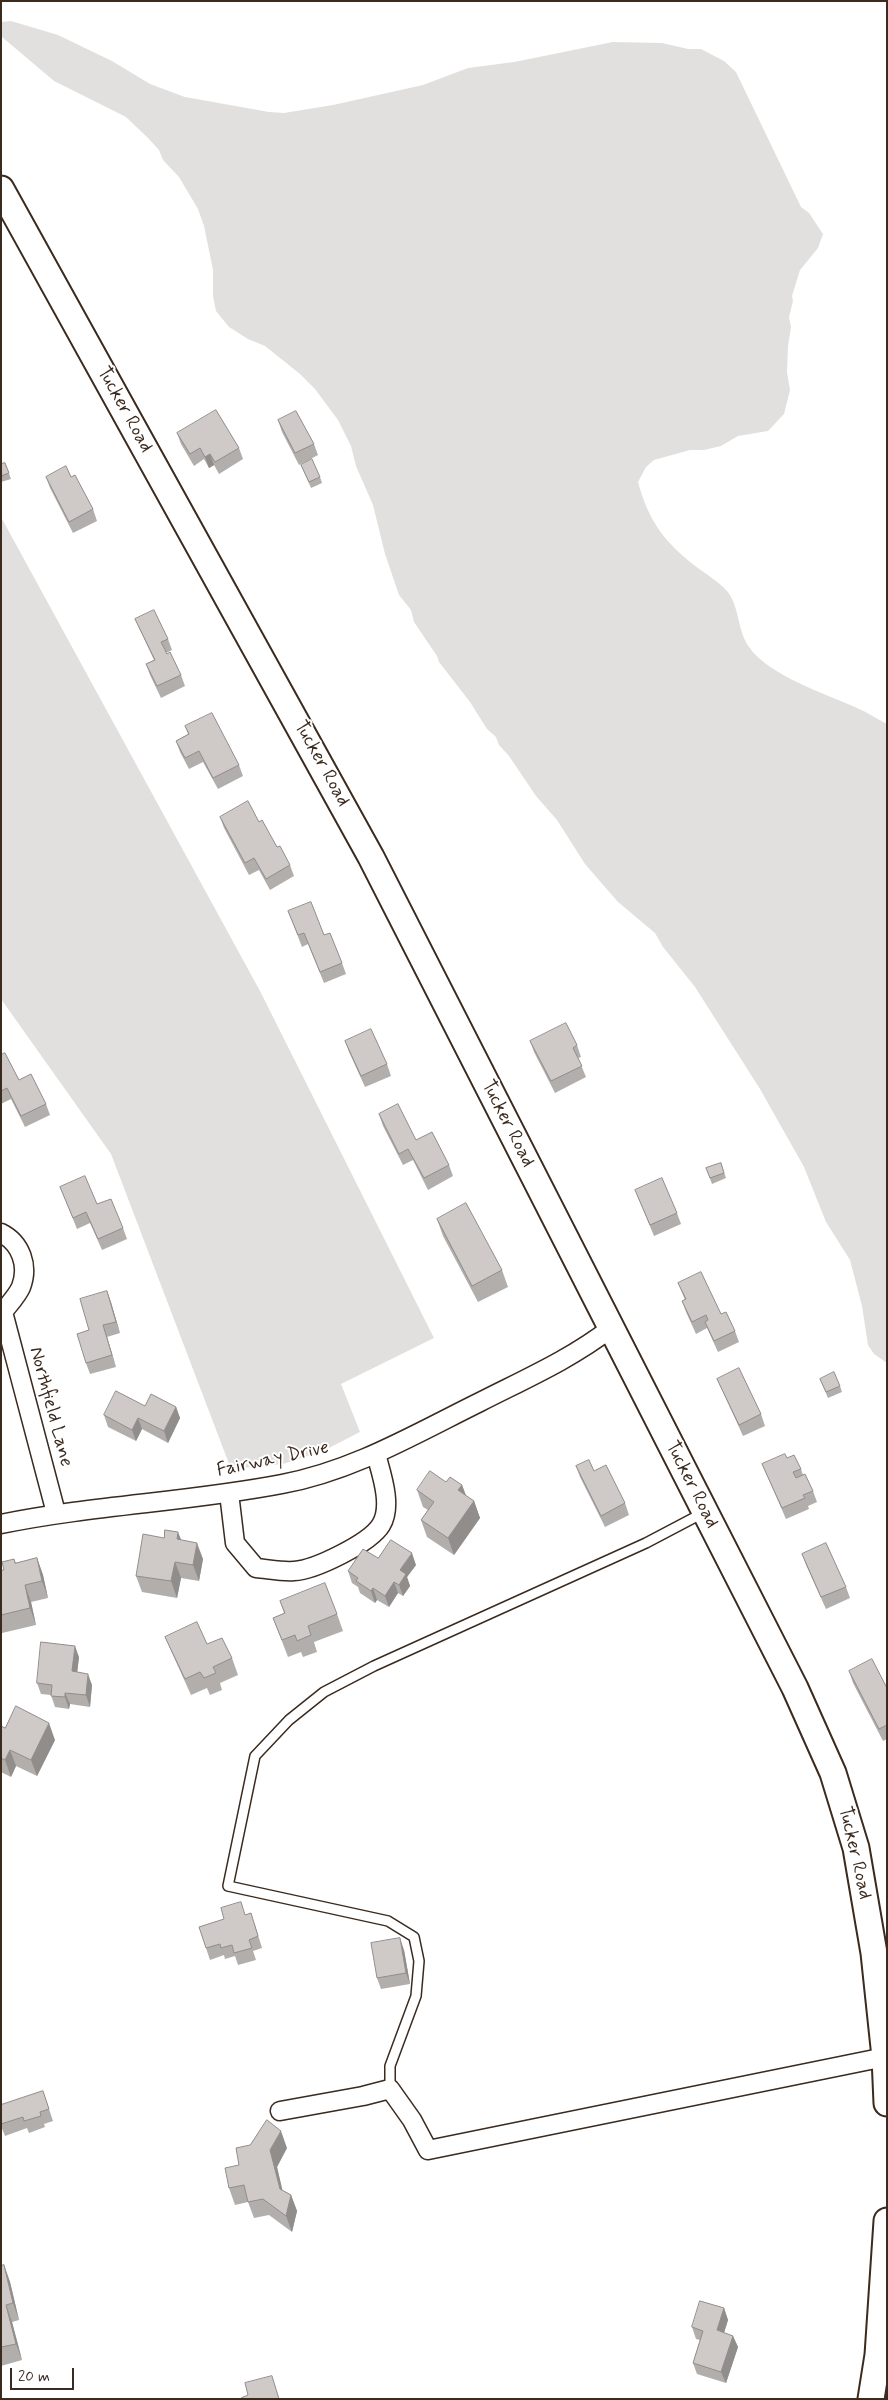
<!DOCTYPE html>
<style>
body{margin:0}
#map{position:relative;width:888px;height:2400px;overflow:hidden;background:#fff;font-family:Mynerve,sans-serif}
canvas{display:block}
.frame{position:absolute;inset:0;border:2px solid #3b2a1e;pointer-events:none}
.scale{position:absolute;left:10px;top:2368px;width:64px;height:22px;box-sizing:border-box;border:2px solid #3b2a1e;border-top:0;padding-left:6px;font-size:15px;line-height:18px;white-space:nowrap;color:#3b2a1e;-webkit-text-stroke:4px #fff;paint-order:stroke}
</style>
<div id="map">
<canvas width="888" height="2400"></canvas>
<div class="frame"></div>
<div class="scale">20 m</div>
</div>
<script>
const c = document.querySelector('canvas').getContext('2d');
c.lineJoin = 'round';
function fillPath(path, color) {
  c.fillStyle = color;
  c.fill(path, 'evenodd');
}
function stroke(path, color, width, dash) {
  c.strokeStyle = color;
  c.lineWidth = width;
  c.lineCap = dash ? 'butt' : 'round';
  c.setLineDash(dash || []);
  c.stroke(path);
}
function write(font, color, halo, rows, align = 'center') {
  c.font = font + ' Mynerve,sans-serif';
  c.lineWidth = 4;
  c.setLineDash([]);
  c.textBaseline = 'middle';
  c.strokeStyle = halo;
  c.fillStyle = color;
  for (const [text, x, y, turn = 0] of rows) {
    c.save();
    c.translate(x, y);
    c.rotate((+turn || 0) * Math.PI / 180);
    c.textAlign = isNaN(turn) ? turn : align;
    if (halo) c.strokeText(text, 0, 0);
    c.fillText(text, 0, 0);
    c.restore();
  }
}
fillPath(new Path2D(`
 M 11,21 L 58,35 L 112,61 L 150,84 L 185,97 L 269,112 L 284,113 L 333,105 L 423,85 L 468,68 L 514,62 L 613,42 L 662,43 L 688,49 L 701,49 L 724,61 L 736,72 L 801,207 L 809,213 L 823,234 L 818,248 L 800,270 L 792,296 L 793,301 L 789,317 L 791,327 L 788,346 L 787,372 L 790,390 L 784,414 L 768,431 L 738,436 L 721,446 L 704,450 L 690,450 L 654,460 L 646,467 L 638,482 C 648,519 663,541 694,565 C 704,573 718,581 727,591 C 740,607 737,630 749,647 C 768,675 826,694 857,708 C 867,712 877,719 887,724 L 887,1363 L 874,1354 L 868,1345 L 862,1306 L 850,1260 L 826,1222 L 804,1167 L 760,1089 L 695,987 L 663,947 L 655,933 L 618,902 L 585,864 L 557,820 L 536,796 L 509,756 L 499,745 L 496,737 L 487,729 L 470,702 L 439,662 L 437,656 L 414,622 L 411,610 L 399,595 L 385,554 L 373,505 L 356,466 L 351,446 L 338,420 L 315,389 L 300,374 L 265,346 L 248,339 L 229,327 L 216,311 L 213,296 L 213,270 L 204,226 L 198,209 L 179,177 L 163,160 L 159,150 L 148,138 L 126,117 L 54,81 L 2,37 L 1,22 Z
 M 1,517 L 260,991 L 434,1338 L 341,1384 L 360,1432 L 323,1451 L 283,1464 L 231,1469 L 111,1154 L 1,999 Z`), '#e2e0de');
const service = new Path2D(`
 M 390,2089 L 390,2066 L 416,1996 L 419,1961 L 414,1937 L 388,1921 L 228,1886 L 255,1756 L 289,1720 L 324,1692 L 374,1666 L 646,1543 L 703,1513`);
const minor = new Path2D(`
 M 1,1233 C 21,1243 29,1266 21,1287 C 17,1296 9,1304 3,1312
 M 3,1312 L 56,1513
 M 229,1493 L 235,1543 L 256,1568 C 268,1569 282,1572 294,1571 C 315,1570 370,1543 381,1525 C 393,1506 381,1473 376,1454
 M 1,1524 C 94,1505 189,1502 282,1484 C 353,1471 415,1434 480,1402 C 525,1379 571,1359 611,1328
 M 280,2111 L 363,2096 L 390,2089 L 412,2120 L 428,2150 L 885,2057`);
const secondary = new Path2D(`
 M 1,189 L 371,857 L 795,1688 L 833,1773 L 856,1848 L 874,1953 L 885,2057 L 887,2103
 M 871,2399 L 878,2355 L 887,2221`);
stroke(service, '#3b2a1e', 12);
stroke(minor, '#3b2a1e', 21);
stroke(secondary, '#3b2a1e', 29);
stroke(service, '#fff', 9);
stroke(minor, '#fff', 18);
stroke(secondary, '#fff', 25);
fillPath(new Path2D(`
 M 278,420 L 314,444 L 318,455 L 299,465 L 282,432 Z
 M 177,433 L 239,448 L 243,459 L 219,474 L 214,465 L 209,468 L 204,459 L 194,466 L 181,444 Z
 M 5,463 L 11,479 L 1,482 L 1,464 Z
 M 301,465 L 320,477 L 322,483 L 311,488 Z
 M 46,477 L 93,509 L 97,521 L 73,533 L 50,488 Z
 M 135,619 L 168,639 L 172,650 L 166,653 L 181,675 L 185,686 L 161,698 L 150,675 L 146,664 L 154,660 L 140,630 Z
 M 185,726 L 239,765 L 243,776 L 218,789 L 203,762 L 189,769 L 180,752 L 176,741 L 188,734 Z
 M 220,817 L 259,822 L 290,865 L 294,876 L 270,890 L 259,870 L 249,875 L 224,828 Z
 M 288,911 L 324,935 L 342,963 L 346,974 L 324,983 L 308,944 L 302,947 Z
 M 345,1041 L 387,1064 L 391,1076 L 365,1087 L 349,1052 Z
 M 530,1041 L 577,1045 L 581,1057 L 578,1058 L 586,1077 L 555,1093 L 534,1052 Z
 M 1,1055 L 19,1080 L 46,1104 L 50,1115 L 25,1127 L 11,1099 L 1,1104 Z
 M 379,1114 L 449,1165 L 453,1176 L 428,1190 L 413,1160 L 403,1165 L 383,1126 Z
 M 721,1163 L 726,1178 L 712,1184 L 706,1168 Z
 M 60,1187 L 97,1204 L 123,1228 L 127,1239 L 102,1250 L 90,1223 L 77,1229 Z
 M 635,1190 L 677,1213 L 681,1224 L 654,1236 Z
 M 437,1219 L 502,1270 L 508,1287 L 478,1302 L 443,1236 Z
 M 678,1283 L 721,1314 L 735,1331 L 739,1342 L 718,1352 L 707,1328 L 696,1334 L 686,1312 L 682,1301 L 685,1300 Z
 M 107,1291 L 120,1333 L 107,1337 L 116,1367 L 90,1374 L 86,1363 L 89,1330 Z
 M 717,1379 L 761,1414 L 765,1426 L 743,1436 L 722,1390 Z
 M 820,1379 L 840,1386 L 842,1392 L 828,1398 Z
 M 145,1406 L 176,1407 L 180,1418 L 168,1443 L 142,1429 L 136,1441 L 108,1427 L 104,1415 Z
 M 787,1458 L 801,1469 L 803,1475 L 813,1491 L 817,1502 L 808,1506 L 809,1509 L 786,1519 L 762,1464 Z
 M 576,1466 L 594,1471 L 625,1503 L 629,1515 L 605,1527 L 580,1477 Z
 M 446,1482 L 462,1485 L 466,1496 L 474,1501 L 480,1518 L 454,1555 L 427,1537 L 421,1520 L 428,1510 L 423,1507 L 417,1490 Z
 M 164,1538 L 181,1540 L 203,1559 L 199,1581 L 181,1578 L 177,1598 L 142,1592 L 136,1576 Z
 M 802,1554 L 846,1587 L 850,1598 L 826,1609 L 806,1565 Z
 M 37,1558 L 43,1575 L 48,1598 L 31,1602 L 36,1625 L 2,1633 L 1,1630 L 1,1570 L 4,1570 L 14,1559 L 16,1563 Z
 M 378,1558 L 416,1565 L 407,1577 L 410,1586 L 403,1596 L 398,1593 L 389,1607 L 377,1600 L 375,1603 L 360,1593 L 358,1587 L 352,1583 L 348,1571 Z
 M 280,1601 L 337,1614 L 343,1631 L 314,1642 L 317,1652 L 303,1657 L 301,1652 L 288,1657 L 273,1618 L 284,1613 Z
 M 165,1637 L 207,1644 L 232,1658 L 238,1675 L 220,1683 L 222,1690 L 210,1695 L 207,1688 L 191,1695 L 172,1653 Z
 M 79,1657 L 77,1672 L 92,1685 L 90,1707 L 70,1704 L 69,1709 L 55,1707 L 51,1695 L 41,1694 L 37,1683 Z
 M 849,1671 L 887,1688 L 887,1739 L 883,1741 L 853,1683 Z
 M 1,1726 L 5,1728 L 55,1740 L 37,1776 L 16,1766 L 11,1777 L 1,1772 Z
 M 245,1915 L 255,1925 L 262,1948 L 253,1951 L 256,1960 L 238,1965 L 235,1956 L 225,1959 L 224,1955 L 210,1960 L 206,1948 Z
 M 404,1950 L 410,1984 L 381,1989 L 377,1978 Z
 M 43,2091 L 53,2121 L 44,2124 L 45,2127 L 29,2133 L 27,2128 L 5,2136 L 1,2126 L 1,2105 Z
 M 287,2148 L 277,2167 L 282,2190 L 291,2195 L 297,2211 L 292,2232 L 269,2215 L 254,2218 L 248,2202 L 235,2205 L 229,2188 L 239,2165 Z
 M 4,2265 L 10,2282 L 19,2320 L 12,2322 L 22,2360 L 1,2366 L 1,2266 Z
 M 724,2308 L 728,2320 L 724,2333 L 733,2336 L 738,2347 L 726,2383 L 697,2374 L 693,2363 L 700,2340 L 696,2339 L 692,2327 Z`), '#b2aeab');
fillPath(new Path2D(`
 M 210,454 L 214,465 L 209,468 L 205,457 Z
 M 107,1291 L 111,1302 L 120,1333 L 116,1322 Z
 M 103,1325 L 107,1337 L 116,1367 L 112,1355 Z
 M 176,1407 L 180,1418 L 168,1443 L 164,1431 Z
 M 138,1418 L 142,1429 L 136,1441 L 132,1430 Z
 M 462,1485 L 468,1501 L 458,1490 Z
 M 474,1501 L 480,1518 L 454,1555 L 448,1538 Z
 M 178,1532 L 185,1549 L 177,1539 Z
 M 197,1543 L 203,1559 L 199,1581 L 193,1565 Z
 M 412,1553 L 416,1565 L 407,1577 L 410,1586 L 403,1596 L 399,1585 L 400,1570 Z
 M 37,1558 L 43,1575 L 48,1598 L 42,1581 Z
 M 175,1562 L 181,1578 L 177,1598 L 171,1581 Z
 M 394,1582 L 398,1593 L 389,1607 L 385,1596 Z
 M 25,1585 L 31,1602 L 36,1625 L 30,1608 Z
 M 373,1588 L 377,1600 L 375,1603 L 371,1591 Z
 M 75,1646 L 79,1657 L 76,1683 L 72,1671 Z
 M 88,1674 L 92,1685 L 90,1707 L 86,1695 Z
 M 65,1693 L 70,1704 L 69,1709 L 65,1697 Z
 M 49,1723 L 55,1740 L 37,1776 L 31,1760 Z
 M 10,1750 L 16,1766 L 11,1777 L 5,1760 Z
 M 400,1938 L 404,1950 L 410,1984 L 406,1973 Z
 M 281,2131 L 287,2148 L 277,2167 L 286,2205 L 280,2189 L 270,2150 Z
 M 291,2195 L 297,2211 L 292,2232 L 286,2216 Z
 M 4,2265 L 10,2282 L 19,2320 L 13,2303 Z
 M 6,2305 L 12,2322 L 22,2360 L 16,2344 Z
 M 724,2308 L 728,2320 L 721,2342 L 717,2330 Z
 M 733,2336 L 738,2347 L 726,2383 L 721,2372 Z`), '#918d8b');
const building = new Path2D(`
 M 216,410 L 239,448 L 215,462 L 210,454 L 205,457 L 200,448 L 190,454 L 177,433 Z
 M 296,411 L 314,444 L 295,453 L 278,420 Z
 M 312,459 L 320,477 L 309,482 L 301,465 Z
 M 5,463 L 9,473 L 1,476 L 1,464 Z
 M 66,466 L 71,477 L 75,475 L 93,509 L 69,522 L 46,477 Z
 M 154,610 L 168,639 L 161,642 L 167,654 L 170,652 L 181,675 L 157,686 L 146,664 L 155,660 L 135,619 Z
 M 212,713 L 239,765 L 213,778 L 199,751 L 185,758 L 176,741 L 189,734 L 185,726 Z
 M 248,801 L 259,822 L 262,820 L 277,847 L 280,846 L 290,865 L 266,879 L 254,858 L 245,863 L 220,817 Z
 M 311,902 L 324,935 L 330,933 L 342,963 L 320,972 L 304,933 L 298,935 L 288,911 Z
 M 566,1023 L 577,1045 L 573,1048 L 582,1066 L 551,1081 L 530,1041 Z
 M 371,1029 L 387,1064 L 361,1076 L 345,1041 Z
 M 5,1053 L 19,1080 L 31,1074 L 46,1104 L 21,1116 L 7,1088 L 1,1091 L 1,1055 Z
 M 398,1104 L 416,1140 L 432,1132 L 449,1165 L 424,1178 L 408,1149 L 399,1154 L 379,1114 Z
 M 721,1163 L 724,1173 L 710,1178 L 706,1168 Z
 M 85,1176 L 97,1204 L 111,1199 L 123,1228 L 98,1239 L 86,1212 L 73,1218 L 60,1187 Z
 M 662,1178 L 677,1213 L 650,1225 L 635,1190 Z
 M 466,1203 L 502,1270 L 472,1286 L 437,1219 Z
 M 701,1272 L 721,1314 L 726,1312 L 735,1331 L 714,1341 L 705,1322 L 708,1320 L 706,1315 L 692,1322 L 682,1301 L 686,1299 L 678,1283 Z
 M 107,1291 L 116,1322 L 103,1325 L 112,1355 L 86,1363 L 77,1334 L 89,1330 L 80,1299 Z
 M 739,1368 L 761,1414 L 739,1425 L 717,1379 Z
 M 834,1372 L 840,1386 L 826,1392 L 820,1379 Z
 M 116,1391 L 145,1406 L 151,1394 L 176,1407 L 164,1431 L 138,1418 L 132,1430 L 104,1415 Z
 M 785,1454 L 787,1458 L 794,1455 L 801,1469 L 793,1472 L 796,1478 L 805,1474 L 813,1491 L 803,1495 L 805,1498 L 782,1508 L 762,1464 Z
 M 589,1460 L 594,1471 L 606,1465 L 625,1503 L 601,1516 L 576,1466 Z
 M 430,1471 L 446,1482 L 450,1477 L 462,1485 L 458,1490 L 474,1501 L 448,1538 L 421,1520 L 434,1502 L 417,1490 Z
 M 165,1530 L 178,1532 L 177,1539 L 197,1543 L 193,1565 L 175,1562 L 171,1581 L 136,1576 L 143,1534 L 164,1538 Z
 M 391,1540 L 412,1553 L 400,1570 L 406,1574 L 399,1585 L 394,1582 L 385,1596 L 373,1588 L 371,1591 L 356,1581 L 358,1578 L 348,1571 L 363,1549 L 378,1558 Z
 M 826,1543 L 846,1587 L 821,1597 L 802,1554 Z
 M 37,1558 L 42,1581 L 25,1585 L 30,1608 L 1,1615 L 1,1570 L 4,1570 L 2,1562 L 14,1559 L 15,1563 Z
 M 325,1583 L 337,1614 L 308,1626 L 311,1635 L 297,1641 L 295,1635 L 282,1640 L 273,1618 L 285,1613 L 280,1601 Z
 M 197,1622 L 207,1644 L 222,1638 L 232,1658 L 213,1667 L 216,1673 L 204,1678 L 200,1672 L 185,1679 L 165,1637 Z
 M 41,1642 L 75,1646 L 72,1671 L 88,1674 L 86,1695 L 65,1693 L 65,1697 L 51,1696 L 52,1685 L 37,1683 Z
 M 872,1659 L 887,1688 L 887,1725 L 879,1729 L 849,1671 Z
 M 16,1706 L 49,1723 L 31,1760 L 10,1750 L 5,1760 L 1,1758 L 1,1726 L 5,1728 Z
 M 241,1902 L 245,1915 L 251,1913 L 258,1936 L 249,1940 L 252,1948 L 234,1953 L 232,1945 L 221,1948 L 220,1944 L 206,1948 L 199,1927 L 224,1919 L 221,1908 Z
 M 400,1938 L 406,1973 L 377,1978 L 371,1943 Z
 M 43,2091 L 49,2109 L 40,2112 L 41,2116 L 24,2121 L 23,2117 L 1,2124 L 1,2105 Z
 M 267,2120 L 281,2131 L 270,2150 L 280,2189 L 291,2195 L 286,2216 L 263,2199 L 248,2202 L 244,2185 L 229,2188 L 225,2168 L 239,2165 L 236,2148 L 250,2145 Z
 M 4,2265 L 13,2303 L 6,2305 L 16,2344 L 1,2347 L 1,2266 Z
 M 700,2301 L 724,2308 L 717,2330 L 733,2336 L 721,2372 L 693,2363 L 703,2331 L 692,2327 Z
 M 272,2376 L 279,2399 L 241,2399 L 241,2398 L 248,2395 L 245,2383 Z`);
fillPath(building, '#cfcac7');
stroke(building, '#918d8b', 1);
write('19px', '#3b2a1e', '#fff', [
 ["Tucker Road",124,410,61],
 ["Tucker Road",321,764,61],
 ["Tucker Road",507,1124,63],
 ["Northfield Lane",50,1407,75],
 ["Fairway Drive",273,1460,-12],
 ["Tucker Road",691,1485,63],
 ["Tucker Road",854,1853,77]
]);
</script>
